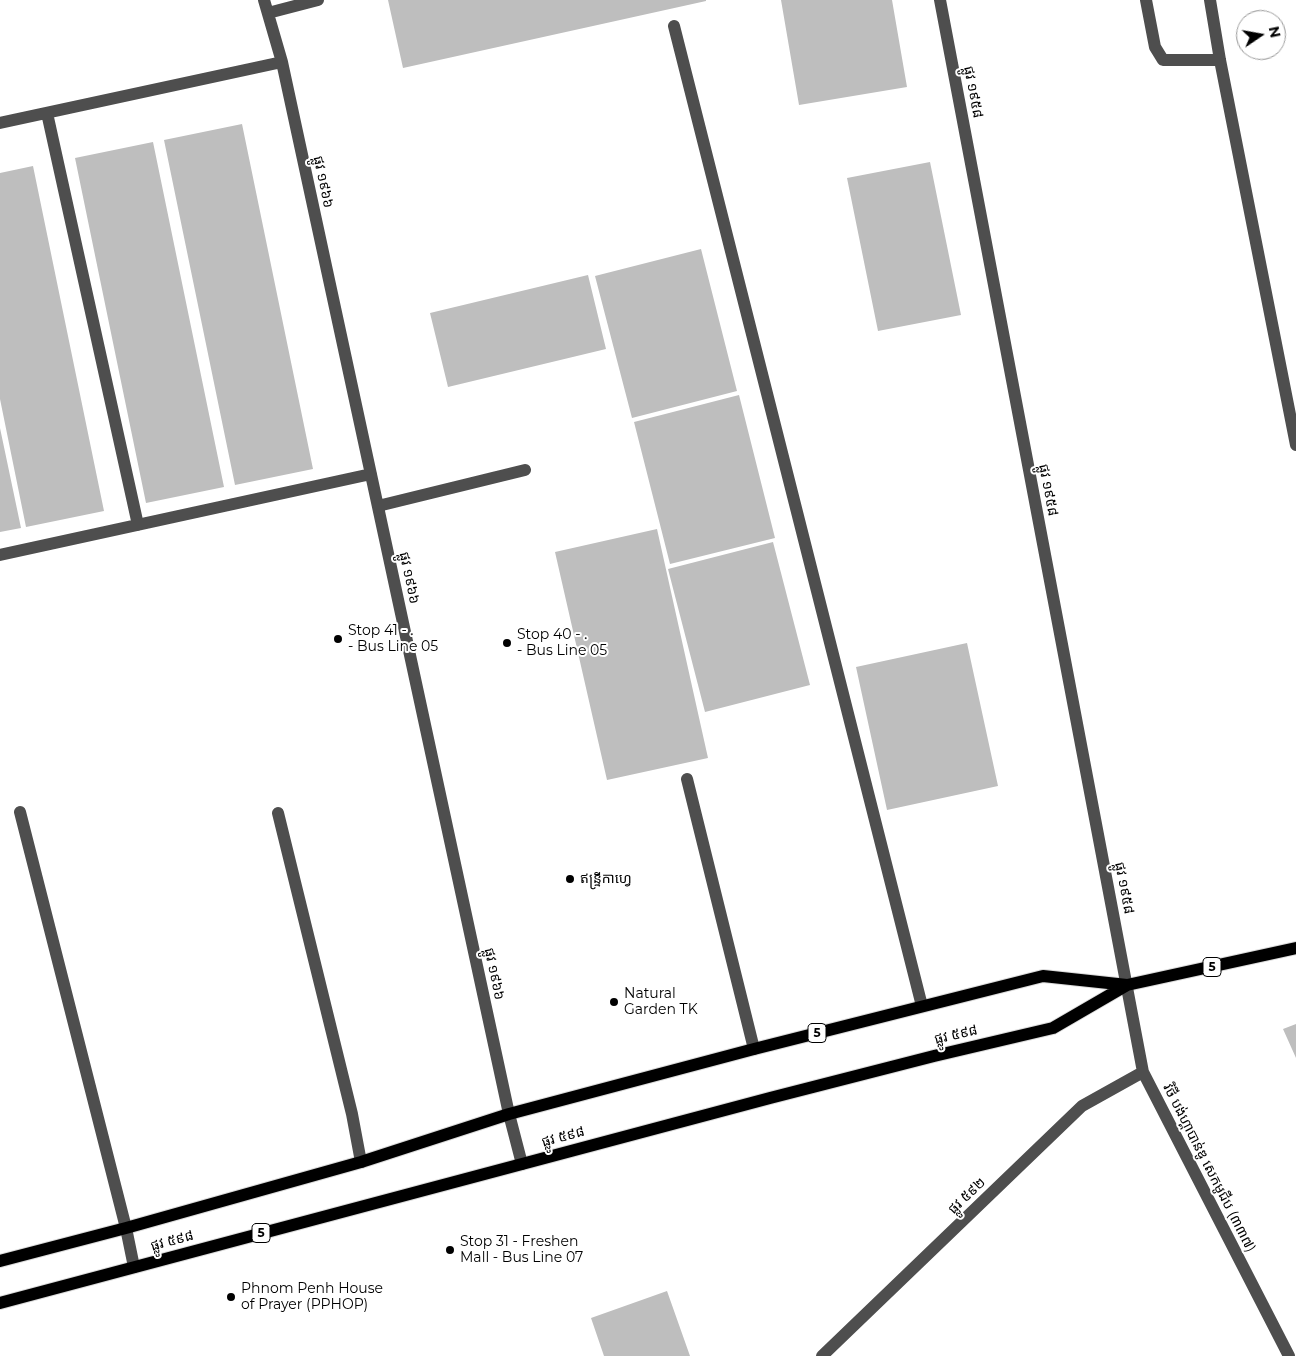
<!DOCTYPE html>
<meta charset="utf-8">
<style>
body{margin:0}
#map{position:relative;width:1296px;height:1356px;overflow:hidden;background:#fff;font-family:Montserrat,sans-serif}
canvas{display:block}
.north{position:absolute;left:1236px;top:10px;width:50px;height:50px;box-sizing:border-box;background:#fff;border:1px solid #999;border-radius:50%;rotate:78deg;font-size:14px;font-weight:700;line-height:20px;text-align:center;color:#000}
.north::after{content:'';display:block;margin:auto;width:18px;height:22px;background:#000;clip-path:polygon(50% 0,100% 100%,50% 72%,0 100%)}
</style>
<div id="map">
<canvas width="1296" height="1356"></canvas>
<div class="north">N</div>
</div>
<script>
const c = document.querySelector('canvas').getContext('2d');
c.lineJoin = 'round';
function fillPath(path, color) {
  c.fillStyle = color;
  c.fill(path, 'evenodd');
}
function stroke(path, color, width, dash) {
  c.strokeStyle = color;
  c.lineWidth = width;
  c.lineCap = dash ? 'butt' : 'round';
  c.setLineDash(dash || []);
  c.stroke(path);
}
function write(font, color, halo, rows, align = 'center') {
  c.font = font + ' Montserrat,"Noto Sans Khmer",sans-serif';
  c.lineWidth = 4;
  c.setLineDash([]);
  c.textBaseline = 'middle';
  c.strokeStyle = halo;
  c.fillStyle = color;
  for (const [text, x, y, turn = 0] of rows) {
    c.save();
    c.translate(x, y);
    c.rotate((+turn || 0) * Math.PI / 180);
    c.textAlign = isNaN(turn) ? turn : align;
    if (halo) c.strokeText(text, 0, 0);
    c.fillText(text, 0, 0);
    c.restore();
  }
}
fillPath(new Path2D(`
 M 388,0 L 706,0 L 706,1 L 403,68 Z
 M 781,0 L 892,0 L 907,87 L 799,105 Z
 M 242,124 L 313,469 L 235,485 L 164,140 Z
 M 153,142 L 224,487 L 146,503 L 75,158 Z
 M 930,162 L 961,315 L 878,331 L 847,178 Z
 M 33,166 L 104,511 L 26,527 L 0,399 L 0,173 Z
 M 701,249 L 737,391 L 632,418 L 595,276 Z
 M 588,275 L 606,349 L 448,387 L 430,313 Z
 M 739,395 L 775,538 L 670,564 L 634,422 Z
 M 0,428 L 21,528 L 0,532 Z
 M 657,529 L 708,758 L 607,780 L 555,552 Z
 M 773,542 L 810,685 L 705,712 L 668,569 Z
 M 967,643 L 998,786 L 887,810 L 856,667 Z
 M 1296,1024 L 1296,1058 L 1283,1029 Z
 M 667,1291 L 690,1356 L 604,1356 L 591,1318 Z`), '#bebebe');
const major = new Path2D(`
 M 0,1261 L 126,1228 L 361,1162 L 509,1114 L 754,1049 L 1043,976 L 1127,985
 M 0,1303 L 770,1098 L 934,1056 L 1053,1028 L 1127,985 L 1296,948`);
stroke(major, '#dbdbdb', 14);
stroke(new Path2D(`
 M 264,0 L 282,62 L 509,1114 L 522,1164
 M 940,0 L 1143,1072 L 1289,1356
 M 1146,0 L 1155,47 L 1163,60 L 1220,60
 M 1210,0 L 1220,60 L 1296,445
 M 268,13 L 318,0
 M 674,26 L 922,1006
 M 47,113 L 138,525
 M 0,123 L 282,62
 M 378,506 L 525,470
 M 0,555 L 371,474
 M 687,779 L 754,1049
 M 20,812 L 126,1228 L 134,1267
 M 278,813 L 352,1114 L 361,1162
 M 822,1356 L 1082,1106 L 1143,1072`), '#4e4e4e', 12);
stroke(major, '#000', 12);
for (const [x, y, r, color] of [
 [338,639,5,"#000"],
 [507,643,5,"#000"],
 [570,879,5,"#000"],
 [614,1002,5,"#000"],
 [450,1250,5,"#000"],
 [231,1297,5,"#000"]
]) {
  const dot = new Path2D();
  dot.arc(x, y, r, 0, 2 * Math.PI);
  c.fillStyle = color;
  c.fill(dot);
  stroke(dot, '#fff', 2);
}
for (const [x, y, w] of [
 [1212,967,18],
 [817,1033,18],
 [261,1233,18]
]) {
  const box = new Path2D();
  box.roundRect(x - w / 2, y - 9.5, w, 19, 4);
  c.fillStyle = '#fff';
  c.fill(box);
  stroke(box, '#000', 1);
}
write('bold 12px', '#000', null, [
 ["5",1212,967],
 ["5",817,1033],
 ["5",261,1233]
]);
write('14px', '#000', '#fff', [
 ["ផ្លូវ ១៩៥៨",973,92,79],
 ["ផ្លូវ ១៩៦៦",323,182,78],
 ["ផ្លូវ ១៩៥៨",1048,490,79],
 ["ផ្លូវ ១៩៦៦",409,578,78],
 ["ផ្លូវ ១៩៥៨",1124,888,79],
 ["ផ្លូវ ១៩៦៦",494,974,78],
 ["ផ្លូវ ៥៩៨",956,1035,-13],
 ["ផ្លូវ ៥៩៨",563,1137,-15],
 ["វិថី បង់ហ្គាបាន់ឌូ សេកមូជីប (៣៣៧)",1209,1168,63],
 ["ផ្លូវ ៥៩២",967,1196,-44],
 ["ផ្លូវ ៥៩៨",172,1241,-15]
]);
write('14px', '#000', '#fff', [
 ["Stop 41 - .",348,631],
 ["- Bus Line 05",348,647],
 ["Stop 40 - .",517,635],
 ["- Bus Line 05",517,651],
 ["ឥន្ទ្រីកាហ្វេ",580,879],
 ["Natural",624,994],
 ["Garden TK",624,1010],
 ["Stop 31 - Freshen",460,1242],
 ["Mall - Bus Line 07",460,1258],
 ["Phnom Penh House",241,1289],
 ["of Prayer (PPHOP)",241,1305]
], 'left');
</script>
